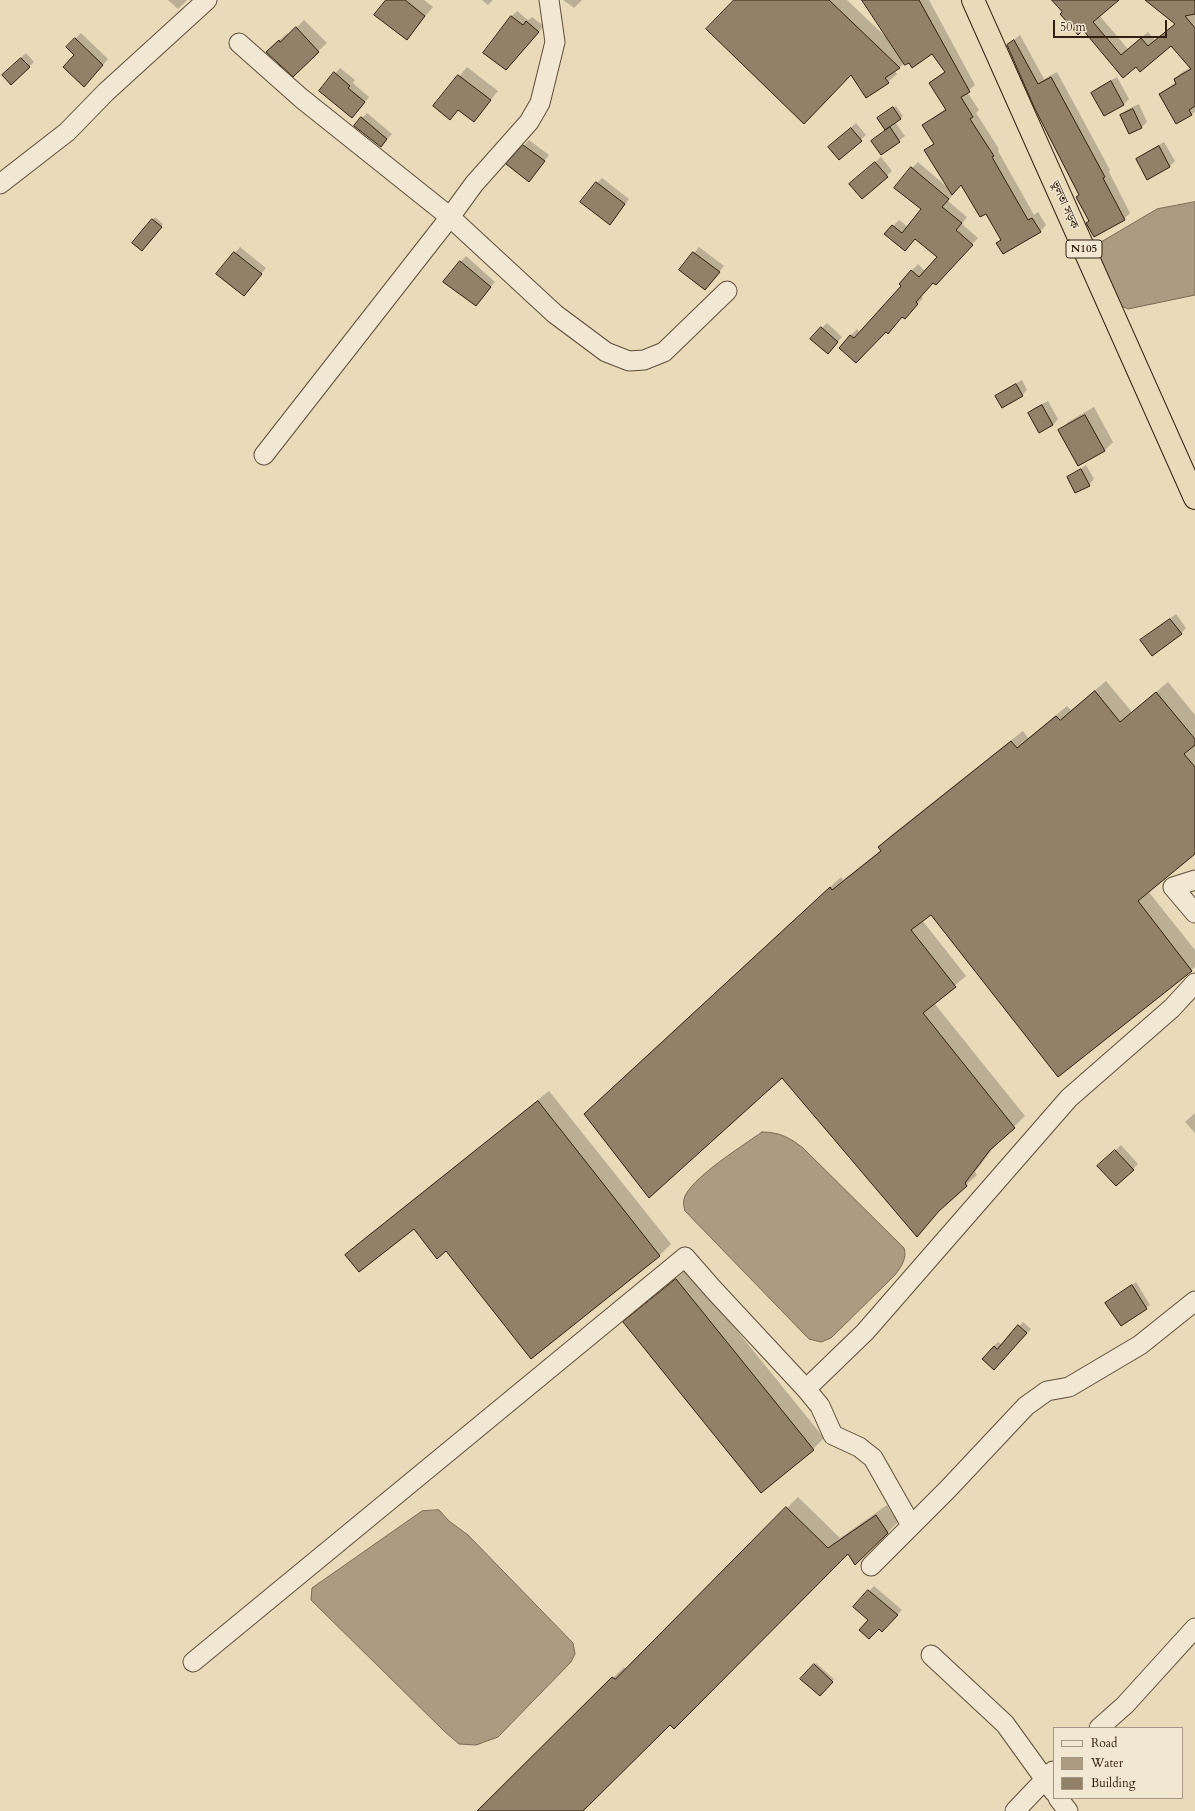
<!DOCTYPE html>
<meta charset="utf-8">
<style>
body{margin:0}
#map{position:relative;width:1195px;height:1811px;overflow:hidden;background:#e9daba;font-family:Cardo,serif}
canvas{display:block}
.legend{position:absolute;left:1053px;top:1727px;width:130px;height:72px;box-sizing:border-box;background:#f1e7d2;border:1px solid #a59784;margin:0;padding:5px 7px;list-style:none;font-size:12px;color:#32200f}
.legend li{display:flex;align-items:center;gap:8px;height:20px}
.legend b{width:20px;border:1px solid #a59784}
.scale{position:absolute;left:1053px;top:20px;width:114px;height:18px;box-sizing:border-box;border:2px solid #32200f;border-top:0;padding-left:5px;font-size:12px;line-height:14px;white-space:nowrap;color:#32200f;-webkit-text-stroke:3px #f1e7d2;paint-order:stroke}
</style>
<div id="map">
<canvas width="1195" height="1811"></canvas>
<ul class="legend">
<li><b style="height:5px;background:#f1e7d2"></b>Road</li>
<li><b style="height:11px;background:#ab9b80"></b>Water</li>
<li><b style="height:11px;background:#918168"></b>Building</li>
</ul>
<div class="scale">50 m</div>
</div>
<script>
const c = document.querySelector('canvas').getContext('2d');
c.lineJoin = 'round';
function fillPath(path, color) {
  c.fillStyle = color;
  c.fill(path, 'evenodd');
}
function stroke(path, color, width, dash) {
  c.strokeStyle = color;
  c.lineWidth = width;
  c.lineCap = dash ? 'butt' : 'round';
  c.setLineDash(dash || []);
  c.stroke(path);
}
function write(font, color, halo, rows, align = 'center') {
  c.font = font + ' Cardo,"Noto Serif Bengali",serif';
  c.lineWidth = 3;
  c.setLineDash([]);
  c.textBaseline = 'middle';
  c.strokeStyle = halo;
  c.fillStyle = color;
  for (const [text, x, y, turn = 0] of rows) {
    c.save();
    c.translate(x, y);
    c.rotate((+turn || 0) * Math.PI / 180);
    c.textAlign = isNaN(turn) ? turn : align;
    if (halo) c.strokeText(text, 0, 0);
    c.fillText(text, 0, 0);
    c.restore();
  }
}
const water = new Path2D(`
 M 1195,202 L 1195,295 L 1128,309 L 1117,304 L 1093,257 L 1101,242 L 1157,209 Z
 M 762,1132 C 779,1132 789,1137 803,1148 L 904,1248 C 907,1258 902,1266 895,1275 L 831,1338 L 821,1342 L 809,1339 L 685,1211 C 684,1208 683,1203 684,1199 C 689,1179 744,1145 762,1132 Z
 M 439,1510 L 449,1521 L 468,1535 L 573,1643 L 575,1654 L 571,1662 L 498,1737 L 476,1745 L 459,1744 L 444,1731 L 311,1600 L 312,1588 L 422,1511 Z`);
fillPath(water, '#ab9b80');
stroke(water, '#7b6a53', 1);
fillPath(new Path2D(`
 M 168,0 L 187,0 L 178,9 Z
 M 387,0 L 424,0 L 433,7 L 407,38 Z
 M 482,0 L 493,0 L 488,5 Z
 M 563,0 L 582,0 L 574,8 Z
 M 735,0 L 847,0 L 888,39 L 863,0 L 929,0 L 975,85 L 967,92 L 979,110 L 976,113 L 999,149 L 998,151 L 1034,215 L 1038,212 L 1046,225 L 1040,232 L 997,244 L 1002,239 L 986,212 L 961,184 L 948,201 L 967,217 L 962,224 L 978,238 L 941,278 L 933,282 L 921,296 L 923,298 L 911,312 L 903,316 L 886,331 L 840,347 L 857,329 L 860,333 L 903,286 L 900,283 L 918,264 L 925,271 L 938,257 L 915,238 L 911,244 L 893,226 L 899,220 L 908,227 L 922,209 L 912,168 L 918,162 L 947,187 L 925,151 L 935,142 L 924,125 L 946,108 L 930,83 L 945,71 L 933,53 L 905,63 L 895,71 L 897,74 L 888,82 L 851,74 Z
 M 1053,0 L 1117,0 L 1099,15 L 1128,49 L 1148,32 L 1155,40 L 1176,23 L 1147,0 L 1195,0 L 1195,112 L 1176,123 L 1160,94 L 1176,82 L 1175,79 L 1181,73 L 1191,67 L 1171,45 L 1136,65 L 1123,76 L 1084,29 L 1064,12 Z
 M 517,11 L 528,20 L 532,17 L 544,26 L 506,69 L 511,17 Z
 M 304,20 L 327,43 L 293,75 L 267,52 L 287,33 L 289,35 Z
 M 81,33 L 108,59 L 89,81 L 76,55 L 67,47 Z
 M 1020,35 L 1044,79 L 1057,72 L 1110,170 L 1109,172 L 1130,213 L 1124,219 L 1090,221 L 1080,194 L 1008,45 Z
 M 26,53 L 34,62 L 29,67 L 8,70 Z
 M 467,67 L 498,91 L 474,120 L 459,109 L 450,118 L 435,106 Z
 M 340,68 L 355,80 L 353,83 L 369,97 L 357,112 L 320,91 Z
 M 1117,77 L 1129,99 L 1124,104 L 1104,115 L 1092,93 L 1097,88 Z
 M 1139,104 L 1147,122 L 1142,127 L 1130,133 L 1121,115 L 1126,110 Z
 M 896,106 L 903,116 L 895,122 L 905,136 L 882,154 L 872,141 L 886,130 L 879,118 Z
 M 367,113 L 392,134 L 381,146 L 362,118 Z
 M 856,123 L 866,135 L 839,159 L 834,142 Z
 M 529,140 L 549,155 L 534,175 L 508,164 Z
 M 1164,142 L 1175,161 L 1170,166 L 1148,178 L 1137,160 L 1143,154 Z
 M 881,157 L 892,171 L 862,198 L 856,179 Z
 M 602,178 L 629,199 L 615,218 L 597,183 Z
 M 155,217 L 163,224 L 144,247 L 133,243 Z
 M 240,247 L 266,268 L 249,289 L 218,274 Z
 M 699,247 L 724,266 L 705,289 L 681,270 Z
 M 466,256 L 495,282 L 476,305 L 444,282 Z
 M 827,323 L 842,337 L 833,348 L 822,328 Z
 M 1022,380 L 1027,390 L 1022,395 L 997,396 L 1002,391 Z
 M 1048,401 L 1058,419 L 1053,425 L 1029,414 L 1034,408 Z
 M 1094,407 L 1113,442 L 1105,450 L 1079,464 L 1060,430 L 1068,422 Z
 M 1086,465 L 1094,479 L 1089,485 L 1068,478 Z
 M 1176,614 L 1186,628 L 1181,634 L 1147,635 Z
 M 1106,681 L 1132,712 L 1168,682 L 1195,715 L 1195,852 L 1148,891 L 1195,950 L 1195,967 L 1059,1075 L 931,913 L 922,920 L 966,976 L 934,1003 L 1025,1116 L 998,1142 L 975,1172 L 977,1175 L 945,1204 L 917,1236 L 782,1077 L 596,1103 L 841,877 L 843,880 L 881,850 L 879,847 L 890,836 L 1023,731 L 1028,738 L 1067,706 L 1071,710 Z
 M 549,1091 L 671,1244 L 660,1255 L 531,1357 L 446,1250 L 414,1227 L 346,1255 L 357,1244 Z
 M 1195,1113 L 1195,1133 L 1185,1122 Z
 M 1121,1145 L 1138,1164 L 1133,1169 L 1104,1161 Z
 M 687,1269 L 824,1438 L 813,1449 L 624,1322 Z
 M 1136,1282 L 1150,1305 L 1121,1325 L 1110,1300 Z
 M 1023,1322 L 1031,1329 L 998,1364 L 994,1346 L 998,1342 L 1002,1345 Z
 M 798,1497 L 840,1538 L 887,1505 L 898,1522 L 887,1533 L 848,1553 L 670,1723 L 581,1811 L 479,1811 L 624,1667 L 626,1669 Z
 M 874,1586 L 902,1610 L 887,1626 L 869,1620 L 869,1591 Z
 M 816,1663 L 834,1679 L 820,1695 L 802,1678 Z`), '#0003');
const building = new Path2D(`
 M 386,0 L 405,0 L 425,16 L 407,40 L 374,15 Z
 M 734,0 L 829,0 L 900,68 L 885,78 L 889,83 L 866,98 L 851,75 L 804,124 L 706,29 Z
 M 862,0 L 919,0 L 970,92 L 961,97 L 973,117 L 970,119 L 994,156 L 992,157 L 1028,220 L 1032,218 L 1041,232 L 1003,254 L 996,243 L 1001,240 L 986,214 L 980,217 L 961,185 L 952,195 L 924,150 L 934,144 L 922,125 L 946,110 L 929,83 L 945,72 L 932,54 L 912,68 L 909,63 L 905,65 Z
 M 1052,0 L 1119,0 L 1093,22 L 1121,55 L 1141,38 L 1148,46 L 1175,24 L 1145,0 L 1195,0 L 1195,14 L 1185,16 L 1195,28 L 1195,106 L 1189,110 L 1192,115 L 1176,124 L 1159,94 L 1176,84 L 1174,79 L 1191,69 L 1171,46 L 1140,72 L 1136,67 L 1123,78 L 1083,30 L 1078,35 L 1060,14 L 1062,12 Z
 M 511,16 L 523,25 L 526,21 L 539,32 L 506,70 L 483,53 Z
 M 296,27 L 319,52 L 293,77 L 266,52 L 279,40 L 280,42 Z
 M 75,38 L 103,65 L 84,87 L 63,67 L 74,55 L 66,47 Z
 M 1014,40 L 1038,84 L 1051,77 L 1105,177 L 1103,178 L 1125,220 L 1094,237 L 1086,223 L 1089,221 L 1076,197 L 1079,195 L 1035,109 L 1007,45 Z
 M 21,58 L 30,67 L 11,85 L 2,75 Z
 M 334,72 L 350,86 L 348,88 L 365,102 L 352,118 L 319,91 Z
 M 458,75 L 491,100 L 474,122 L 458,110 L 450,120 L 433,106 Z
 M 1111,81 L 1124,105 L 1104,116 L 1091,93 Z
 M 893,107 L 901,119 L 885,130 L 877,118 Z
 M 1133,109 L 1142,128 L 1129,134 L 1120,115 Z
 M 361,117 L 387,139 L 381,147 L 354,126 Z
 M 890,127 L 900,142 L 881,155 L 871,141 Z
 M 851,128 L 862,141 L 839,160 L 828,147 Z
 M 523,145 L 545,161 L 529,182 L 506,164 Z
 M 1159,146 L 1170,167 L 1147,180 L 1136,159 Z
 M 875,162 L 888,177 L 862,199 L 849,184 Z
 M 911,167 L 949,199 L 942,207 L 962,223 L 956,230 L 973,245 L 936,285 L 933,283 L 916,302 L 918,304 L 905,319 L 902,317 L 888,334 L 886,332 L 856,363 L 839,348 L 850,335 L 854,338 L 901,286 L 899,284 L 911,270 L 919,277 L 937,257 L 915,239 L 905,251 L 884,234 L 892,225 L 902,233 L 921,209 L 894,188 Z
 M 596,182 L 625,204 L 610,225 L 580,202 Z
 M 152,219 L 162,227 L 142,251 L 132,243 Z
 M 234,252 L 262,274 L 244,296 L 216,274 Z
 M 693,252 L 720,272 L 705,290 L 679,270 Z
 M 460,261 L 491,287 L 476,306 L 443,282 Z
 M 821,327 L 838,342 L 828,354 L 810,339 Z
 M 1016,384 L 1023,396 L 1002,408 L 995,396 Z
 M 1042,405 L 1053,425 L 1039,433 L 1028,413 Z
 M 1085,415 L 1105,451 L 1078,466 L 1058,430 Z
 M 1081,469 L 1090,486 L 1075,493 L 1067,477 Z
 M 1170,619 L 1182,634 L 1152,656 L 1140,640 Z
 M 1095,691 L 1120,722 L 1156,692 L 1195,739 L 1195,745 L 1184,754 L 1195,767 L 1195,854 L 1138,901 L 1192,971 L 1058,1077 L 931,915 L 911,930 L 956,987 L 923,1013 L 1015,1128 L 990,1150 L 965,1183 L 967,1186 L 939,1211 L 917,1237 L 782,1078 L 649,1198 L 584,1114 L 830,887 L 832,890 L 881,851 L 878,847 L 1011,741 L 1017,748 L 1056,716 L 1060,720 Z
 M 538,1101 L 660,1256 L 531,1359 L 446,1251 L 437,1259 L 414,1229 L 359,1272 L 345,1255 Z
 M 1115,1150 L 1134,1170 L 1116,1186 L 1097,1166 Z
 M 676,1279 L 814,1450 L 761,1493 L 623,1322 Z
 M 1132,1285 L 1147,1309 L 1121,1326 L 1105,1303 Z
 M 1018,1325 L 1027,1333 L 994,1370 L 982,1359 L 994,1346 L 997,1349 Z
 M 786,1507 L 828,1548 L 876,1515 L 888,1533 L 855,1565 L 848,1554 L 674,1729 L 670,1725 L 583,1811 L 477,1811 L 612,1677 L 615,1679 Z
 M 868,1590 L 898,1615 L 882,1632 L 879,1629 L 869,1639 L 859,1630 L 868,1620 L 853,1607 Z
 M 814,1664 L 833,1682 L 820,1696 L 800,1679 Z`);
fillPath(building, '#918168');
stroke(building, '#32200f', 1);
const minor = new Path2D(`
 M 549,0 L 555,42 L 540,103 L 529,122 L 474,184 L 450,217 L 555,314 L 606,352 L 629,361 L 644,360 L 664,352 L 727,291
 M 239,43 L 301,98 L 450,217 L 264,455
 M 0,184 L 67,132 L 106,92 L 207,0
 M 1195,880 L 1173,887 L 1195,913
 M 911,1525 L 873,1458 L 859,1447 L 833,1435 L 820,1406 L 806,1389 L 865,1332 L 1069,1098 L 1172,1008 L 1195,983
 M 871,1566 L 948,1489 L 1026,1406 L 1047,1391 L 1069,1387 L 1140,1345 L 1195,1301
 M 931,1655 L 1005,1724 L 1054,1792
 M 193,1662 L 685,1257 L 713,1289 L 806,1389
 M 1099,1728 L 1125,1705 L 1195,1628
 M 1058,1798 L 1068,1811
 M 1015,1811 L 1053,1771`);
const highway = new Path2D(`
 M 973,0 L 1195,498`);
stroke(minor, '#604e3a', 21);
stroke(highway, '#32200f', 24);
stroke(minor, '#f1e7d2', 19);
stroke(highway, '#e9daba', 22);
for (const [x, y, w] of [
 [1084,249,36]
]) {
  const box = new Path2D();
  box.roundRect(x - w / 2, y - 9, w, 18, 3);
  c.fillStyle = '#f1e7d2';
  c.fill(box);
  stroke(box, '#32200f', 1);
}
write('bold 11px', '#32200f', null, [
 ["N105",1084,249]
]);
write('12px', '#32200f', '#f1e7d2', [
 ["ভুলতা সড়ক",1064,205,66]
]);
</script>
